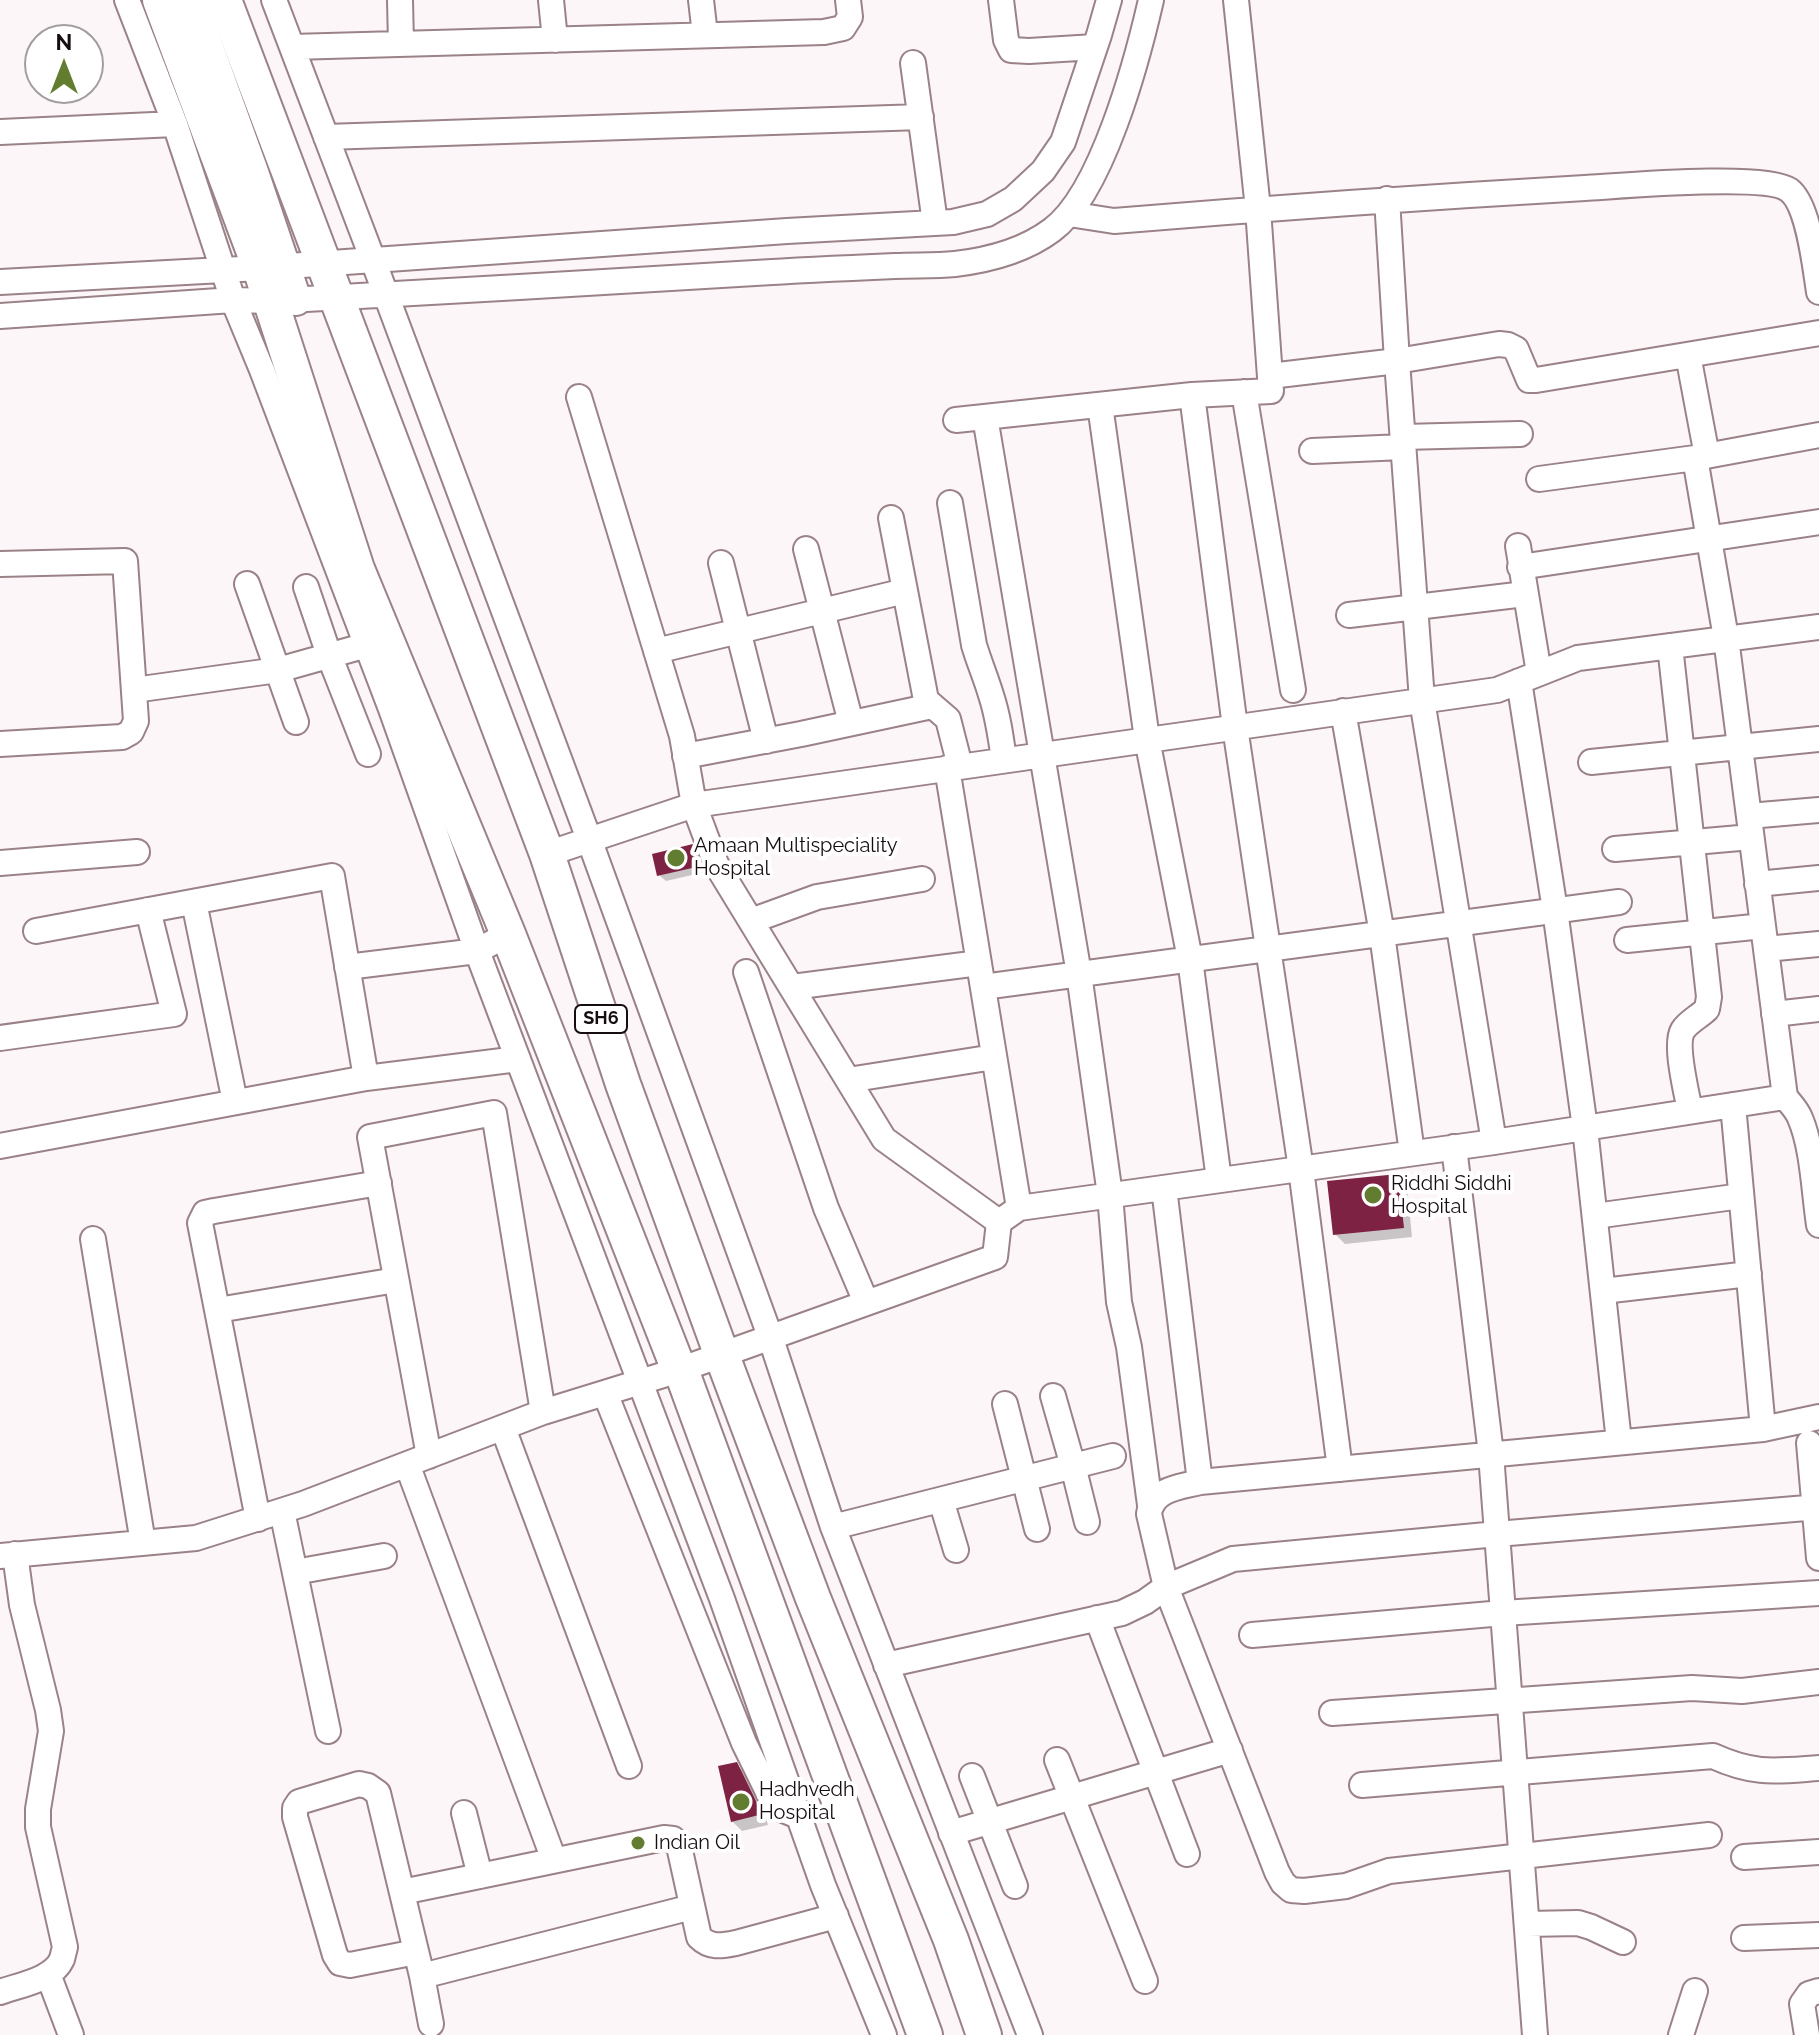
<!DOCTYPE html>
<style>
body{margin:0}
#map{position:relative;width:1819px;height:2035px;overflow:hidden;background:#fcf6f8;font-family:Raleway,sans-serif}
canvas{display:block}
.north{position:absolute;left:24px;top:24px;width:80px;height:80px;box-sizing:border-box;background:#fff;border:2px solid #a29e9f;border-radius:50%;rotate:0deg;font-size:22px;font-weight:700;line-height:32px;text-align:center;color:#160d0f}
.north::after{content:'';display:block;margin:auto;width:28px;height:36px;background:#637d30;clip-path:polygon(50% 0,100% 100%,50% 72%,0 100%)}
</style>
<div id="map">
<canvas width="1819" height="2035"></canvas>
<div class="north">N</div>
</div>
<script>
const c = document.querySelector('canvas').getContext('2d');
c.lineJoin = 'round';
function fillPath(path, color) {
  c.fillStyle = color;
  c.fill(path, 'evenodd');
}
function stroke(path, color, width, dash) {
  c.strokeStyle = color;
  c.lineWidth = width;
  c.lineCap = dash ? 'butt' : 'round';
  c.setLineDash(dash || []);
  c.stroke(path);
}
function write(font, color, halo, rows, align = 'center') {
  c.font = font + ' Raleway,sans-serif';
  c.lineWidth = 8;
  c.setLineDash([]);
  c.textBaseline = 'middle';
  c.strokeStyle = halo;
  c.fillStyle = color;
  for (const [text, x, y, turn = 0] of rows) {
    c.save();
    c.translate(x, y);
    c.rotate((+turn || 0) * Math.PI / 180);
    c.textAlign = isNaN(turn) ? turn : align;
    if (halo) c.strokeText(text, 0, 0);
    c.fillText(text, 0, 0);
    c.restore();
  }
}
fillPath(new Path2D(`
 M 692,846 L 698,853 L 705,872 L 666,881 L 659,875 Z
 M 1397,1176 L 1407,1186 L 1412,1237 L 1345,1244 L 1335,1234 Z
 M 736,1764 L 746,1774 L 765,1813 L 768,1825 L 742,1831 L 732,1821 Z`), '#0003');
fillPath(new Path2D(`
 M 693,844 L 701,866 L 657,876 L 652,854 Z
 M 1398,1174 L 1404,1228 L 1333,1235 L 1327,1181 Z
 M 737,1762 L 756,1801 L 759,1815 L 731,1822 L 718,1766 Z`), '#7e2243');
const minor = new Path2D(`
 M 127,0 L 175,124 L 233,300 L 262,370 L 391,709 L 477,951 L 721,1596 L 823,1885 L 884,2035
 M 274,0 L 373,260 L 589,839 L 770,1336 L 833,1527 L 1030,2035
 M 400,0 L 401,44
 M 551,0 L 555,40
 M 701,0 L 705,35
 M 1001,0 L 1006,40 L 1011,50 L 1029,51 L 1095,47
 M 292,47 L 824,32 L 843,28 L 850,17 L 848,0
 M 913,63 L 935,223
 M 0,132 L 175,124
 M 326,137 L 921,117
 M 1387,199 L 1397,361 L 1422,700 L 1494,1142
 M 1069,214 L 1114,221 C 1271,208 1428,197 1585,188 C 1620,186 1766,173 1789,190 C 1809,205 1815,267 1819,292
 M 0,282 L 260,268 L 787,231 L 953,222 L 987,214 L 1013,199 L 1043,171 L 1063,142 L 1099,35 L 1109,0
 M 0,316 L 233,300 L 271,301 C 432,293 594,282 755,273 C 802,270 848,268 895,266 C 915,265 935,266 955,264 C 989,260 1024,251 1052,230 C 1102,193 1137,61 1151,0
 M 1688,355 L 1707,456
 M 1270,376 L 1397,361 L 1499,344 L 1508,345 L 1516,349 L 1529,380 L 1536,380 L 1819,333
 M 1244,392 L 1293,690
 M 1192,395 L 1235,727 L 1301,1169 L 1340,1469
 M 579,397 L 682,736 L 694,805 L 716,864 L 884,1139 L 999,1222
 M 1100,405 L 1147,739 L 1190,959 L 1219,1180
 M 985,417 L 1079,974 L 1110,1195 L 1119,1302 L 1129,1347 L 1150,1505
 M 956,420 L 1192,395 L 1271,391 L 1258,209 L 1236,0
 M 1403,437 L 1520,434
 M 1312,451 L 1403,447
 M 1539,479 L 1695,458 L 1819,435
 M 950,503 L 974,645 C 979,662 986,678 991,695 C 998,716 1001,738 1004,760
 M 891,518 L 926,700 L 948,719 L 960,766
 M 1518,546 L 1539,673
 M 806,549 L 851,723
 M 721,563 L 766,741
 M 0,564 L 125,561 L 136,721 L 131,732 L 122,737 L 0,744
 M 1520,567 L 1819,522
 M 247,584 L 296,722
 M 306,587 L 329,655 L 368,754
 M 1349,615 L 1525,594
 M 1670,646 L 1709,997 L 1707,1009 C 1700,1016 1688,1022 1683,1030 C 1674,1044 1687,1094 1690,1111
 M 656,651 L 905,591
 M 1519,681 L 1555,910 L 1585,1128 L 1619,1442
 M 134,690 L 278,670 L 367,645
 M 1343,711 L 1382,934 L 1412,1153
 M 685,756 L 801,734 L 932,706
 M 1591,762 L 1819,739
 M 947,768 L 1019,1208
 M 1749,816 L 1819,810
 M 1615,849 L 1751,837
 M 547,854 L 694,805 L 1497,690 L 1578,658 L 1819,627
 M 0,863 L 137,852
 M 1757,884 L 1819,878
 M 194,902 L 235,1102
 M 751,921 L 817,897 L 922,879
 M 1627,940 L 1763,926
 M 1766,949 L 1819,944
 M 347,967 L 477,951 L 508,934
 M 746,972 L 826,1208 L 866,1302
 M 792,987 L 979,963
 M 983,987 L 1619,902
 M 1774,1014 L 1819,1009
 M 0,1038 L 174,1014 L 148,910
 M 366,1078 L 518,1059
 M 848,1080 L 994,1057
 M 1785,1097 C 1790,1103 1797,1110 1800,1118 C 1813,1148 1814,1192 1819,1225
 M 1733,1105 L 1763,1429
 M 0,1146 L 366,1078 L 332,876 L 36,931
 M 1454,1147 L 1491,1454 L 1535,2035
 M 1164,1188 L 1200,1482
 M 1595,1216 L 1741,1196
 M 93,1239 L 143,1543
 M 1603,1291 L 1749,1274
 M 218,1310 L 396,1280
 M 605,1393 L 744,1743 L 774,1804 L 781,1809 L 798,1816
 M 1053,1396 L 1073,1466 L 1087,1522
 M 1005,1404 L 1037,1529
 M 503,1428 L 629,1766
 M 1809,1443 L 1819,1558
 M 429,1456 L 370,1137 L 494,1113 L 543,1412
 M 407,1464 L 554,1860
 M 941,1500 L 956,1550
 M 282,1511 L 328,1731
 M 258,1519 L 200,1223 L 205,1213 L 214,1211 L 379,1183
 M 833,1527 L 1113,1456
 M 0,1556 L 196,1538 L 303,1504 L 543,1412 L 679,1370 L 995,1257 L 999,1222 L 1019,1208 L 1494,1142 L 1785,1097 L 1726,638 L 1695,458
 M 295,1572 L 384,1556
 M 1097,1618 L 1187,1854
 M 1252,1635 L 1503,1613 L 1819,1593
 M 886,1665 L 1122,1613 L 1145,1602 L 1166,1587 L 1233,1559 L 1497,1534 L 1819,1507
 M 1332,1713 L 1692,1688 L 1742,1691 L 1819,1682
 M 1057,1760 L 1145,1981
 M 972,1776 L 1015,1886
 M 1362,1785 L 1713,1756 C 1755,1775 1775,1771 1819,1768
 M 464,1813 L 480,1876
 M 951,1833 L 1230,1750
 M 1709,1835 L 1389,1871 L 1346,1886 L 1304,1891 L 1291,1890 L 1283,1883 L 1277,1872 L 1166,1587 L 1149,1514 C 1152,1489 1180,1487 1200,1482 L 1763,1429 L 1819,1417
 M 1744,1857 L 1819,1852
 M 402,1892 L 664,1838 L 673,1839 L 679,1846 L 699,1937 C 710,1948 721,1946 736,1943 L 836,1916
 M 1527,1924 L 1578,1923 L 1591,1927 L 1623,1942
 M 1744,1938 L 1819,1935
 M 416,1952 L 350,1965 L 340,1963 L 335,1955 L 295,1817 L 295,1808 L 299,1802 L 359,1784 L 368,1786 L 378,1793 L 422,1976 L 431,2024
 M 48,1974 L 71,2035
 M 422,1976 L 692,1907
 M 0,1992 C 19,1985 53,1980 62,1959 C 63,1955 64,1951 65,1947 L 38,1827 L 38,1809 L 51,1731 L 48,1710 L 22,1605 L 15,1554
 M 1681,2035 L 1695,1991
 M 1807,2035 L 1802,2004 L 1809,1994 L 1819,1991`);
const major = new Path2D(`
 M 191,0 L 253,172 L 296,300`);
const highway = new Path2D(`
 M 160,0 L 260,268 L 357,569 L 508,934 L 679,1370 L 684,1378 L 925,2035
 M 224,0 L 547,854 L 623,1084 L 721,1353 L 813,1598 L 951,1940 L 984,2035`);
stroke(minor, '#9a8287', 28);
stroke(major, '#9a8287', 34);
stroke(highway, '#9a8287', 38);
stroke(minor, '#fff', 24);
stroke(major, '#fff', 30);
stroke(highway, '#fff', 34);
for (const [x, y, r, color] of [
 [676,858,10,"#637d30"],
 [1373,1195,10,"#637d30"],
 [741,1802,10,"#637d30"],
 [638,1843,8,"#637d30"]
]) {
  const dot = new Path2D();
  dot.arc(x, y, r, 0, 2 * Math.PI);
  c.fillStyle = color;
  c.fill(dot);
  stroke(dot, '#fff', 3);
}
for (const [x, y, w] of [
 [601,1019,52]
]) {
  const box = new Path2D();
  box.roundRect(x - w / 2, y - 14, w, 28, 6);
  c.fillStyle = '#fff';
  c.fill(box);
  stroke(box, '#160d0f', 2);
}
write('bold 18px', '#160d0f', null, [
 ["SH6",601,1019]
]);
write('20px', '#160d0f', '#fff', [
 ["Amaan Multispeciality",694,846],
 ["Hospital",694,869],
 ["Riddhi Siddhi",1391,1184],
 ["Hospital",1391,1207],
 ["Hadhvedh",759,1790],
 ["Hospital",759,1813],
 ["Indian Oil",654,1843]
], 'left');
</script>
